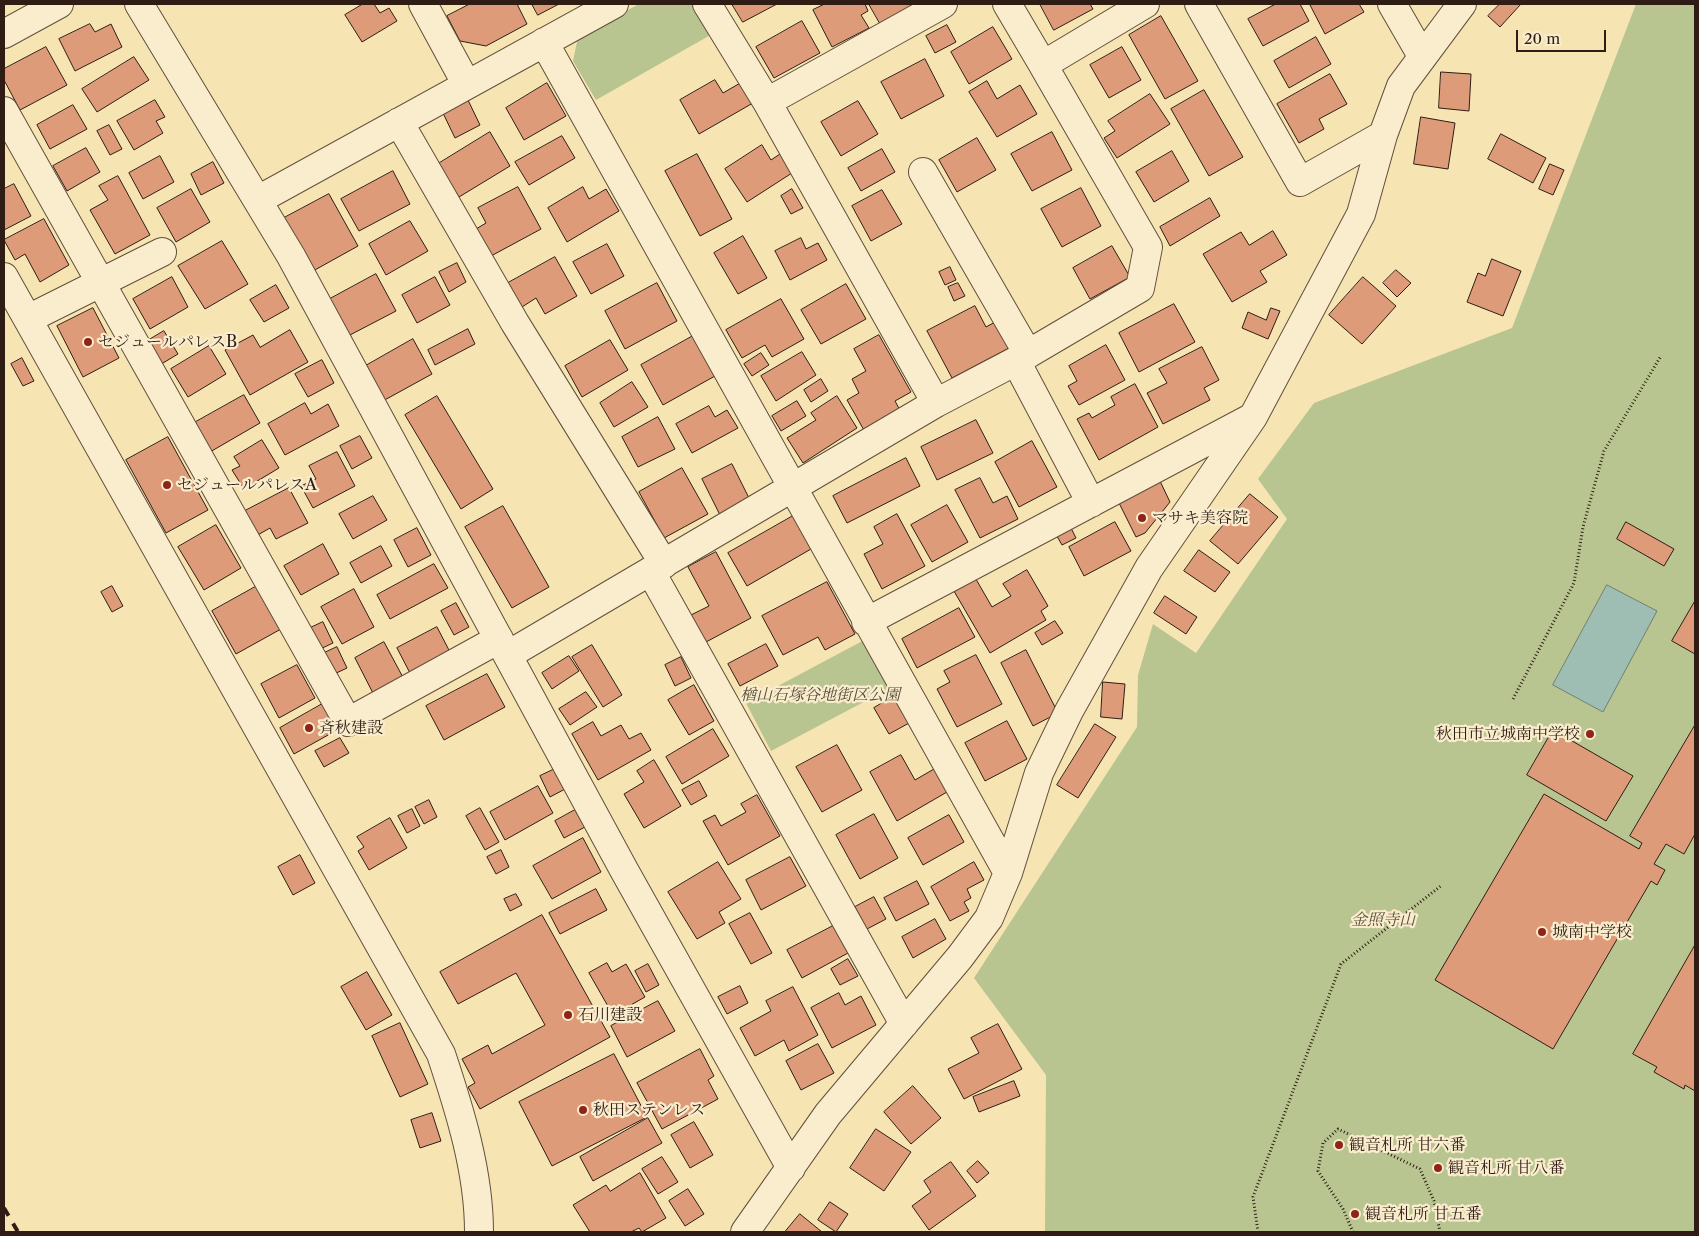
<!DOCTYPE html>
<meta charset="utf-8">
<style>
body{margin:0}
#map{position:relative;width:1699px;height:1236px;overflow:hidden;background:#f7e4b3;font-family:"Libre Caslon Text",serif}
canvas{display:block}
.frame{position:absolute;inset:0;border:5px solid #2f1d15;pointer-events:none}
.scale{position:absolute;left:1516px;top:30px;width:90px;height:22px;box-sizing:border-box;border:2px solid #2f1d15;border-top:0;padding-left:6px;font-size:15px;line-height:18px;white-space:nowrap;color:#2f1d15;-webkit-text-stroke:4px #faedce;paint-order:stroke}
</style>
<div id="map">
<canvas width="1699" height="1236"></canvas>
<div class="frame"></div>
<div class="scale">20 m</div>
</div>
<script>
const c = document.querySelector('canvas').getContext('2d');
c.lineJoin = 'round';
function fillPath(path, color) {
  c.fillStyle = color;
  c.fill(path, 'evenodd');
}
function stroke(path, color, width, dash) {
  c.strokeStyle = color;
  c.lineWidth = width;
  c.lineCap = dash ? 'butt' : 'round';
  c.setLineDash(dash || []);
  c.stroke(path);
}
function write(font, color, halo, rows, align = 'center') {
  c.font = font + ' "Libre Caslon Text","Noto Serif JP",serif';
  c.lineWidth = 4.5;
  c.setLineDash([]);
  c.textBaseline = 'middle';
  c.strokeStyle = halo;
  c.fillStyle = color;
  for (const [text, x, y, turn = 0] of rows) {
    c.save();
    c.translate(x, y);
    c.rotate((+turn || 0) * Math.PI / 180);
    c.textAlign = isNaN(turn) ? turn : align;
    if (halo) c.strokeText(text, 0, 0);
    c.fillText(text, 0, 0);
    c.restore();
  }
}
fillPath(new Path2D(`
 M 639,4 L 697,4 L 714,33 L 596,100 L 573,61 L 578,37 Z
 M 1636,4 L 1695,4 L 1695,1232 L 1045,1232 L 1046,1075 L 974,978 L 1137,727 L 1138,675 L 1153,624 L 1196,653 L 1287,519 L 1258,479 L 1314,403 L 1512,328 Z
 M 868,638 L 894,686 L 771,751 L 746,703 Z`), '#b8c590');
const water = new Path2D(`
 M 1607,585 L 1657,611 L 1603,712 L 1553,685 Z`);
fillPath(water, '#9ebeb3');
stroke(water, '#727e74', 1);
const building = new Path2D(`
 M 363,4 L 374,4 L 380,13 L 389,8 L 397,21 L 362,42 L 345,15 Z
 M 470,4 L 517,4 L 527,24 L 486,46 L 460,41 L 447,16 Z
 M 532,4 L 559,4 L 538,15 Z
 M 732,4 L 777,4 L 743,22 Z
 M 825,4 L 865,4 L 868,11 L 861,15 L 869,28 L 832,47 L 813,10 Z
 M 869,4 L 920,4 L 881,25 Z
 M 1040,4 L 1090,4 L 1093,9 L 1054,30 Z
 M 1276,4 L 1300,4 L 1309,21 L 1263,46 L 1248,19 Z
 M 1312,4 L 1359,4 L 1364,12 L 1325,34 L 1310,5 Z
 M 1500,4 L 1521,4 L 1500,27 L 1488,16 Z
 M 1161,16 L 1198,81 L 1165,99 L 1129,35 Z
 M 802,21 L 820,53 L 774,78 L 756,47 Z
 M 90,24 L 95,32 L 111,24 L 122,47 L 75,71 L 59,39 Z
 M 947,25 L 956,42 L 935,53 L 926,36 Z
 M 993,27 L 1012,59 L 969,84 L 951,52 Z
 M 1316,37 L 1331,64 L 1289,88 L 1274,61 Z
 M 46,47 L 67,85 L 20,110 L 4,80 L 4,69 Z
 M 1122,47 L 1141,80 L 1109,98 L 1090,65 Z
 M 134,57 L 149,80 L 97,112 L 82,89 Z
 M 925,59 L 944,96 L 901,119 L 881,82 Z
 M 1441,72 L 1471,74 L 1469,111 L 1439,108 Z
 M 1330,74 L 1347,104 L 1319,119 L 1324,129 L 1299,143 L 1277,104 Z
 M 715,80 L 723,93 L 742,82 L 753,103 L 699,134 L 680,100 Z
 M 987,81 L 997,99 L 1020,85 L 1037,114 L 997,137 L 969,92 Z
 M 547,83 L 566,116 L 524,140 L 506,108 Z
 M 1204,90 L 1243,157 L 1209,176 L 1171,109 Z
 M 1150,94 L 1170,124 L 1117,158 L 1104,138 L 1115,131 L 1108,121 Z
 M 467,98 L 480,125 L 455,138 L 442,111 Z
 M 155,100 L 165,117 L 156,121 L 163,133 L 134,150 L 117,121 Z
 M 858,101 L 878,134 L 841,156 L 821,122 Z
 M 73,105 L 87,129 L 50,149 L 37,125 Z
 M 1421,117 L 1455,123 L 1448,169 L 1414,164 Z
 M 109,125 L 122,149 L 110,155 L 97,131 Z
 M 490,132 L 510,166 L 459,197 L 438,164 Z
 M 1052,132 L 1072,170 L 1032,191 L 1011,154 Z
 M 1501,134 L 1546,158 L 1533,183 L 1488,159 Z
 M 562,136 L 575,158 L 529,185 L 515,162 Z
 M 977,138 L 996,170 L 957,192 L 939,160 Z
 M 762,145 L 771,160 L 780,154 L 792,173 L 747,202 L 725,169 Z
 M 86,148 L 100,172 L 67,191 L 53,166 Z
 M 882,149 L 895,172 L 861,191 L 848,168 Z
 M 1172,151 L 1189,181 L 1154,202 L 1136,172 Z
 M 697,154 L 732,219 L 700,236 L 665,171 Z
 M 160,156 L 174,182 L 143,199 L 129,173 Z
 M 213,162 L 224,183 L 201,195 L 191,174 Z
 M 1550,164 L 1564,170 L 1553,195 L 1539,189 Z
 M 393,171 L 410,204 L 359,231 L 341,199 Z
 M 118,176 L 150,235 L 115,254 L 90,210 L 108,200 L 99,186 Z
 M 14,184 L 31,216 L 4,230 L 4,189 Z
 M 518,187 L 541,229 L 491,256 L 476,229 L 486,223 L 478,208 Z
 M 583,187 L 589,199 L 606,189 L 619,211 L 567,242 L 548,208 Z
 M 1081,188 L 1101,226 L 1062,247 L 1041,209 Z
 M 191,189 L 210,222 L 176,242 L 157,208 Z
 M 792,189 L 803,208 L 791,214 L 781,196 Z
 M 882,190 L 902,224 L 871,241 L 852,206 Z
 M 329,194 L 358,246 L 313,271 L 284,218 Z
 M 1210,198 L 1220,216 L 1170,246 L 1160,227 Z
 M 44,219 L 69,265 L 40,282 L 25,254 L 15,260 L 4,240 Z
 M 410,221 L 428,251 L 386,275 L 369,244 Z
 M 1273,231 L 1287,255 L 1260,271 L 1267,282 L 1232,302 L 1203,254 L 1241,232 L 1249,245 Z
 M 743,236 L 767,278 L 738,294 L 714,253 Z
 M 801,238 L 806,249 L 818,243 L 827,260 L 790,280 L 775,251 Z
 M 222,241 L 248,284 L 205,309 L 178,266 Z
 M 607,244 L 624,276 L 591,294 L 573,262 Z
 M 1112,246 L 1130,277 L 1090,299 L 1073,268 Z
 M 555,257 L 577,296 L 545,314 L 536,298 L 522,307 L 508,283 Z
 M 1492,259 L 1521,271 L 1503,316 L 1467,302 L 1478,273 L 1485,276 Z
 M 457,263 L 466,282 L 449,292 L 439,272 Z
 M 950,267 L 956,280 L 945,285 L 939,272 Z
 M 1396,270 L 1411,283 L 1397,297 L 1383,283 Z
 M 376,274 L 396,311 L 348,336 L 328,300 Z
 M 172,277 L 188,307 L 150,329 L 133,299 Z
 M 435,277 L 450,305 L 417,323 L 402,295 Z
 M 1363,277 L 1396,306 L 1362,344 L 1329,315 Z
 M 657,283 L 677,321 L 625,349 L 605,311 Z
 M 958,283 L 965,296 L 954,301 L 948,287 Z
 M 846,284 L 866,319 L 821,344 L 801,310 Z
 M 276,285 L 289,308 L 264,322 L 250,300 Z
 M 781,299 L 804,339 L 772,357 L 765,345 L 742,358 L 726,330 Z
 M 1174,304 L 1195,342 L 1139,372 L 1119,333 Z
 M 975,306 L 986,327 L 995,322 L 1009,348 L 952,378 L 927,331 Z
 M 93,308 L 119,358 L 83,377 L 57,326 Z
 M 1271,308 L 1280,311 L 1268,339 L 1242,328 L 1248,312 L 1266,320 Z
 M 468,329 L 475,344 L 435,365 L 428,350 Z
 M 290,330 L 308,362 L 250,395 L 225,350 L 253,335 L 260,347 Z
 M 164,331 L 178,354 L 158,366 L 144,343 Z
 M 879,335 L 911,392 L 895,401 L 901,412 L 865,432 L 847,400 L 859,393 L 852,379 L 866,371 L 854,349 Z
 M 693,336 L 715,376 L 663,405 L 641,365 Z
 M 413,339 L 432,374 L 381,402 L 362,368 Z
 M 610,340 L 628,370 L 582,397 L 565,366 Z
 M 1106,345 L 1125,380 L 1079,405 L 1068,386 L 1077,381 L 1069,366 Z
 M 209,346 L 226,374 L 188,397 L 171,369 Z
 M 1202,347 L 1219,380 L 1204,388 L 1210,400 L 1163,424 L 1147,393 L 1167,383 L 1159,369 Z
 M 802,352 L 816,375 L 776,401 L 761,376 Z
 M 761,353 L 769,365 L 752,376 L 744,364 Z
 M 22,358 L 34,381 L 23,386 L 11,364 Z
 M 322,360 L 334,383 L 308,397 L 295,374 Z
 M 821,379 L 828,391 L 811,402 L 804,390 Z
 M 632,382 L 648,407 L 614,427 L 600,403 Z
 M 1135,384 L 1158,427 L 1099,460 L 1077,419 L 1089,413 L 1092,418 L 1115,405 L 1111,397 Z
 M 244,395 L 260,423 L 210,452 L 194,423 Z
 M 437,396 L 493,489 L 461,509 L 405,415 Z
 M 837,396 L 857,428 L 803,463 L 787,438 L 816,420 L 811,413 Z
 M 797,401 L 806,416 L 781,431 L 772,416 Z
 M 305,403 L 311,414 L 328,404 L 339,426 L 285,455 L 268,424 Z
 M 709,406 L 715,417 L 727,410 L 738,428 L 692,453 L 676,424 Z
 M 658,417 L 675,449 L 638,467 L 622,437 Z
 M 976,420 L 993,453 L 937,480 L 921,447 Z
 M 360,436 L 372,458 L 352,469 L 340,446 Z
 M 168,437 L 208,510 L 166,533 L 126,460 Z
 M 262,440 L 279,468 L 244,489 L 232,470 L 240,466 L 234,457 Z
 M 1032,441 L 1057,487 L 1019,507 L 995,462 Z
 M 337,452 L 355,486 L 313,508 L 301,486 L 316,479 L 309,466 Z
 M 906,458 L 920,486 L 847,523 L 833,496 Z
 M 732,464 L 751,502 L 721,517 L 702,479 Z
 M 682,468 L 708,514 L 664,538 L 639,492 Z
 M 980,478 L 993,503 L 1007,496 L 1018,519 L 980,538 L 955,490 Z
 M 1159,479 L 1170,502 L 1145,533 L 1136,537 L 1117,499 Z
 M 289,488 L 308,523 L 276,539 L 270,528 L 256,536 L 243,512 Z
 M 1250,494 L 1278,517 L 1238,564 L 1210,541 Z
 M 373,496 L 387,520 L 353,539 L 339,514 Z
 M 947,505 L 968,542 L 932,562 L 911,525 Z
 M 503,506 L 549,587 L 512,608 L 465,527 Z
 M 897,514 L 925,566 L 882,589 L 864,554 L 883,544 L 874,527 Z
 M 793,516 L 811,549 L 747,586 L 728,553 Z
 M 1115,522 L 1131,551 L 1084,576 L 1069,547 Z
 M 1626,522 L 1674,549 L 1664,566 L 1617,539 Z
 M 1069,524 L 1076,538 L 1062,545 L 1054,531 Z
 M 216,525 L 241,568 L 204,590 L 178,547 Z
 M 417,528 L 431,555 L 408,567 L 394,540 Z
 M 323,544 L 339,574 L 301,595 L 284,566 Z
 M 381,546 L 392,566 L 361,583 L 350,563 Z
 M 1199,550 L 1230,572 L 1215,592 L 1184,571 Z
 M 716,552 L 751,618 L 706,642 L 691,615 L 709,606 L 688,567 Z
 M 434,564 L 448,588 L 390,619 L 377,595 Z
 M 1027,570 L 1048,606 L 1041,611 L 1046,620 L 990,653 L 951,586 L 973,574 L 992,607 L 1011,596 L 1003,584 Z
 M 827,582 L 855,634 L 825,650 L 818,637 L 783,655 L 762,616 Z
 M 112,586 L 123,606 L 112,612 L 101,592 Z
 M 257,586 L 281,629 L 236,654 L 212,611 Z
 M 354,589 L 374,627 L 342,644 L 321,607 Z
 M 1165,596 L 1197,617 L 1186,634 L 1154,613 Z
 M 1695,601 L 1695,654 L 1672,641 Z
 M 456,603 L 469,627 L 454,635 L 441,611 Z
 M 959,608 L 975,637 L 917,668 L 902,639 Z
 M 1055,621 L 1063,633 L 1042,645 L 1035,633 Z
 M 323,622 L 333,643 L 316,651 L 306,630 Z
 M 437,627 L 451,654 L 411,675 L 397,648 Z
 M 384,642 L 406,683 L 376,699 L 355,658 Z
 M 766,644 L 778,666 L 740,686 L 728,664 Z
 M 592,645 L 622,695 L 603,707 L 572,657 Z
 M 337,647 L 347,668 L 330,676 L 320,655 Z
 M 1026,650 L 1058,713 L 1033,726 L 1001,663 Z
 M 976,655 L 1002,704 L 957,727 L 937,689 L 950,682 L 944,671 Z
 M 569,656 L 579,671 L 552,689 L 542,673 Z
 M 681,657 L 691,678 L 675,686 L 665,665 Z
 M 297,665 L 315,698 L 279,718 L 261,684 Z
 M 487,674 L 505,707 L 444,740 L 426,706 Z
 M 1103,682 L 1125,684 L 1122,719 L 1101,717 Z
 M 694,685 L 714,721 L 689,735 L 668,700 Z
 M 586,692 L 597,707 L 570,725 L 559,709 Z
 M 896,695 L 911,722 L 889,734 L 874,708 Z
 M 324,703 L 339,729 L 294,754 L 280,728 Z
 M 1007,721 L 1027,759 L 985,781 L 965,743 Z
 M 593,722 L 601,736 L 621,725 L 629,739 L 641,733 L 651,750 L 598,780 L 572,734 Z
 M 1095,724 L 1116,737 L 1078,798 L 1057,785 Z
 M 1695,725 L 1695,834 L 1684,854 L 1666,844 L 1654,864 L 1665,870 L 1657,885 L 1651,881 L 1553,1049 L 1435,980 L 1544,794 L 1639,849 L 1642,843 L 1630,836 Z
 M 713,729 L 729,756 L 682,784 L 666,757 Z
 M 1553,730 L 1633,776 L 1606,821 L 1527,775 Z
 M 340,738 L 349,753 L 324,767 L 315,751 Z
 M 837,745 L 862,790 L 822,812 L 796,767 Z
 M 901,755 L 915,780 L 934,769 L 947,792 L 897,821 L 870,772 Z
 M 654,760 L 681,806 L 644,828 L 624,794 L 644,782 L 637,771 Z
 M 557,768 L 567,788 L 550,797 L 540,776 Z
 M 699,781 L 707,796 L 691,805 L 682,790 Z
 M 538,786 L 553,813 L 505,840 L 490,812 Z
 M 757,795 L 780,836 L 728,865 L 703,821 L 715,815 L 721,826 L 746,812 L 741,804 Z
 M 429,800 L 437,817 L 424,824 L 415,807 Z
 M 480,808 L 499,842 L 485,850 L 466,816 Z
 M 412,809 L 420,826 L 407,833 L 398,816 Z
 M 575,810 L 585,827 L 564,838 L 555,821 Z
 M 874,814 L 898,858 L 860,879 L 836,835 Z
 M 949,815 L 964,842 L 923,865 L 908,838 Z
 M 390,818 L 407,848 L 369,870 L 358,851 L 364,847 L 357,837 Z
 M 583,838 L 601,872 L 552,899 L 533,866 Z
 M 501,850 L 509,867 L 496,874 L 487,857 Z
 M 300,855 L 315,883 L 293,895 L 278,867 Z
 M 790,857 L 806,886 L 761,910 L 746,880 Z
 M 718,862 L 741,899 L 719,912 L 725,923 L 697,939 L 668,892 Z
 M 974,862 L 984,880 L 967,889 L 971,898 L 964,902 L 969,911 L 950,921 L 931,887 Z
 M 917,881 L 929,904 L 896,921 L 884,898 Z
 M 596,889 L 607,910 L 560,934 L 549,913 Z
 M 516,894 L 522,905 L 510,911 L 504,899 Z
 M 874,897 L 886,919 L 867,929 L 855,907 Z
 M 750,913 L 772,953 L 751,964 L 729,924 Z
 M 542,915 L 610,1037 L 480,1109 L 468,1087 L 475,1083 L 462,1059 L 488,1045 L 492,1054 L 545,1025 L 516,973 L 458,1004 L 440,972 Z
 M 935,919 L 946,939 L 913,958 L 902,937 Z
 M 833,926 L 848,953 L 802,978 L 787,950 Z
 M 1695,945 L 1695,1091 L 1685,1085 L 1684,1089 L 1654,1072 L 1657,1067 L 1633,1054 Z
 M 848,959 L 858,976 L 840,985 L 831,969 Z
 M 607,963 L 612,972 L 626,964 L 645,997 L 613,1015 L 589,973 Z
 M 648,964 L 659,985 L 646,992 L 635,971 Z
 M 367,972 L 392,1015 L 366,1030 L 341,987 Z
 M 740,986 L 748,1003 L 727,1014 L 718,997 Z
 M 793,987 L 818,1035 L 789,1051 L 784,1040 L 755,1056 L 740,1028 L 771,1011 L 766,1001 Z
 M 839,993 L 845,1005 L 861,996 L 876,1025 L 832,1048 L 811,1008 Z
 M 658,1001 L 675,1031 L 627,1057 L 611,1026 Z
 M 400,1023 L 428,1084 L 400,1097 L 372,1036 Z
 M 998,1024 L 1022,1069 L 964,1099 L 948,1069 L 979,1053 L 971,1038 Z
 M 818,1044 L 834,1073 L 801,1090 L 786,1061 Z
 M 700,1049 L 714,1076 L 708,1080 L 718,1099 L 662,1129 L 637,1083 Z
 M 614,1054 L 647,1117 L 552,1166 L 519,1102 Z
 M 1014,1081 L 1020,1096 L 979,1112 L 973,1097 Z
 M 913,1086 L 941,1118 L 911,1144 L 884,1112 Z
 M 432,1113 L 441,1141 L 420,1148 L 411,1120 Z
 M 648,1118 L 662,1143 L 593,1181 L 580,1157 Z
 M 694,1122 L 713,1155 L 690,1168 L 671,1135 Z
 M 876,1129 L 911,1152 L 884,1191 L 850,1168 Z
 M 662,1157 L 678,1182 L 658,1194 L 642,1169 Z
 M 978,1161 L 989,1173 L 977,1183 L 967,1171 Z
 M 951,1162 L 976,1196 L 929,1230 L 912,1206 L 931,1192 L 924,1181 Z
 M 640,1173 L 666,1218 L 642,1232 L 639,1228 L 631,1232 L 590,1232 L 573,1205 L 606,1185 L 610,1191 Z
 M 688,1189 L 704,1214 L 685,1226 L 669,1201 Z
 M 830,1202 L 848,1214 L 836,1232 L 818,1220 Z
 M 800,1214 L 822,1232 L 785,1232 Z`);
fillPath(building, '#de9b79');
stroke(building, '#2f1d15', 1);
const minor = new Path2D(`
 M 139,4 L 291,256 L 624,870 L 791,1168
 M 423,4 L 467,85
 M 707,4 L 767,102 L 943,4
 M 1007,4 L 1043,65 L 1145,4
 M 1199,4 L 1300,182 L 1383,135
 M 1392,4 L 1422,56
 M 4,34 L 59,4
 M 544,42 L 1008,873
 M 4,111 L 348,722 L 499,639
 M 399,122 L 515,323 L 664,564
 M 923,172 L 1028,354
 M 258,200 L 614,4
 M 4,277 L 441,1054 C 460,1111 479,1172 479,1232
 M 28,319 L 162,252
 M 1016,361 L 1091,503
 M 936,403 L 1016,361 L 1140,288 L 1148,247 L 1043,65
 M 651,572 L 904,1024
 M 866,622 L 1249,419
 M 508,655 L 936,403 L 767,102
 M 745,1232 L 828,1114 L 960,957 L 989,918 L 1008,873 L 1039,773 L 1069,711 L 1149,568 L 1253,417 L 1361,214 L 1383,135 L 1401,86 L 1462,4`);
stroke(minor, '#614f3c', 30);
stroke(new Path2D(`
 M 1513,699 L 1574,583 L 1583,527 L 1604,451 L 1661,356
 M 1258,1232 L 1253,1197 L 1341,964 L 1442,885
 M 1353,1232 L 1343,1209 L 1318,1171 L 1323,1143 L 1338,1129 L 1420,1169 L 1434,1201 L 1440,1232`), '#2f1d15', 3, [1, 2.5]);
stroke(minor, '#faedce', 28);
stroke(new Path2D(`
 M 4,1208 L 18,1232`), '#2f1d15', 4, [9, 9]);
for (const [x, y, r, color] of [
 [88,342,5,"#8f2418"],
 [167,485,5,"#8f2418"],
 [1142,518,5,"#8f2418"],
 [309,728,5,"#8f2418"],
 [1590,734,5,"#8f2418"],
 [1542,932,5,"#8f2418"],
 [568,1015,5,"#8f2418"],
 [583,1110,5,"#8f2418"],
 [1339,1145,5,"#8f2418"],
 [1438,1168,5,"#8f2418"],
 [1355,1214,5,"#8f2418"]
]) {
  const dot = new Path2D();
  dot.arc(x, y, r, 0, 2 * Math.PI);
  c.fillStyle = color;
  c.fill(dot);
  stroke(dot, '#faedce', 2);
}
write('16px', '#2f1d15', '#faedce', [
 ["セジュールパレスB",98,342],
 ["セジュールパレスA",177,485],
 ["マサキ美容院",1152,518],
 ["斉秋建設",319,728],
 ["秋田市立城南中学校",1580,734,"right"],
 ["城南中学校",1552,932],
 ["石川建設",578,1015],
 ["秋田ステンレス",593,1110],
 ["観音札所 甘六番",1349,1145],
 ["観音札所 甘八番",1448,1168],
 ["観音札所 甘五番",1365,1214]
], 'left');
write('italic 16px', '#584f3a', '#faedce', [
 ["楢山石塚谷地街区公園",820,695],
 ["金照寺山",1383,920]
]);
</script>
